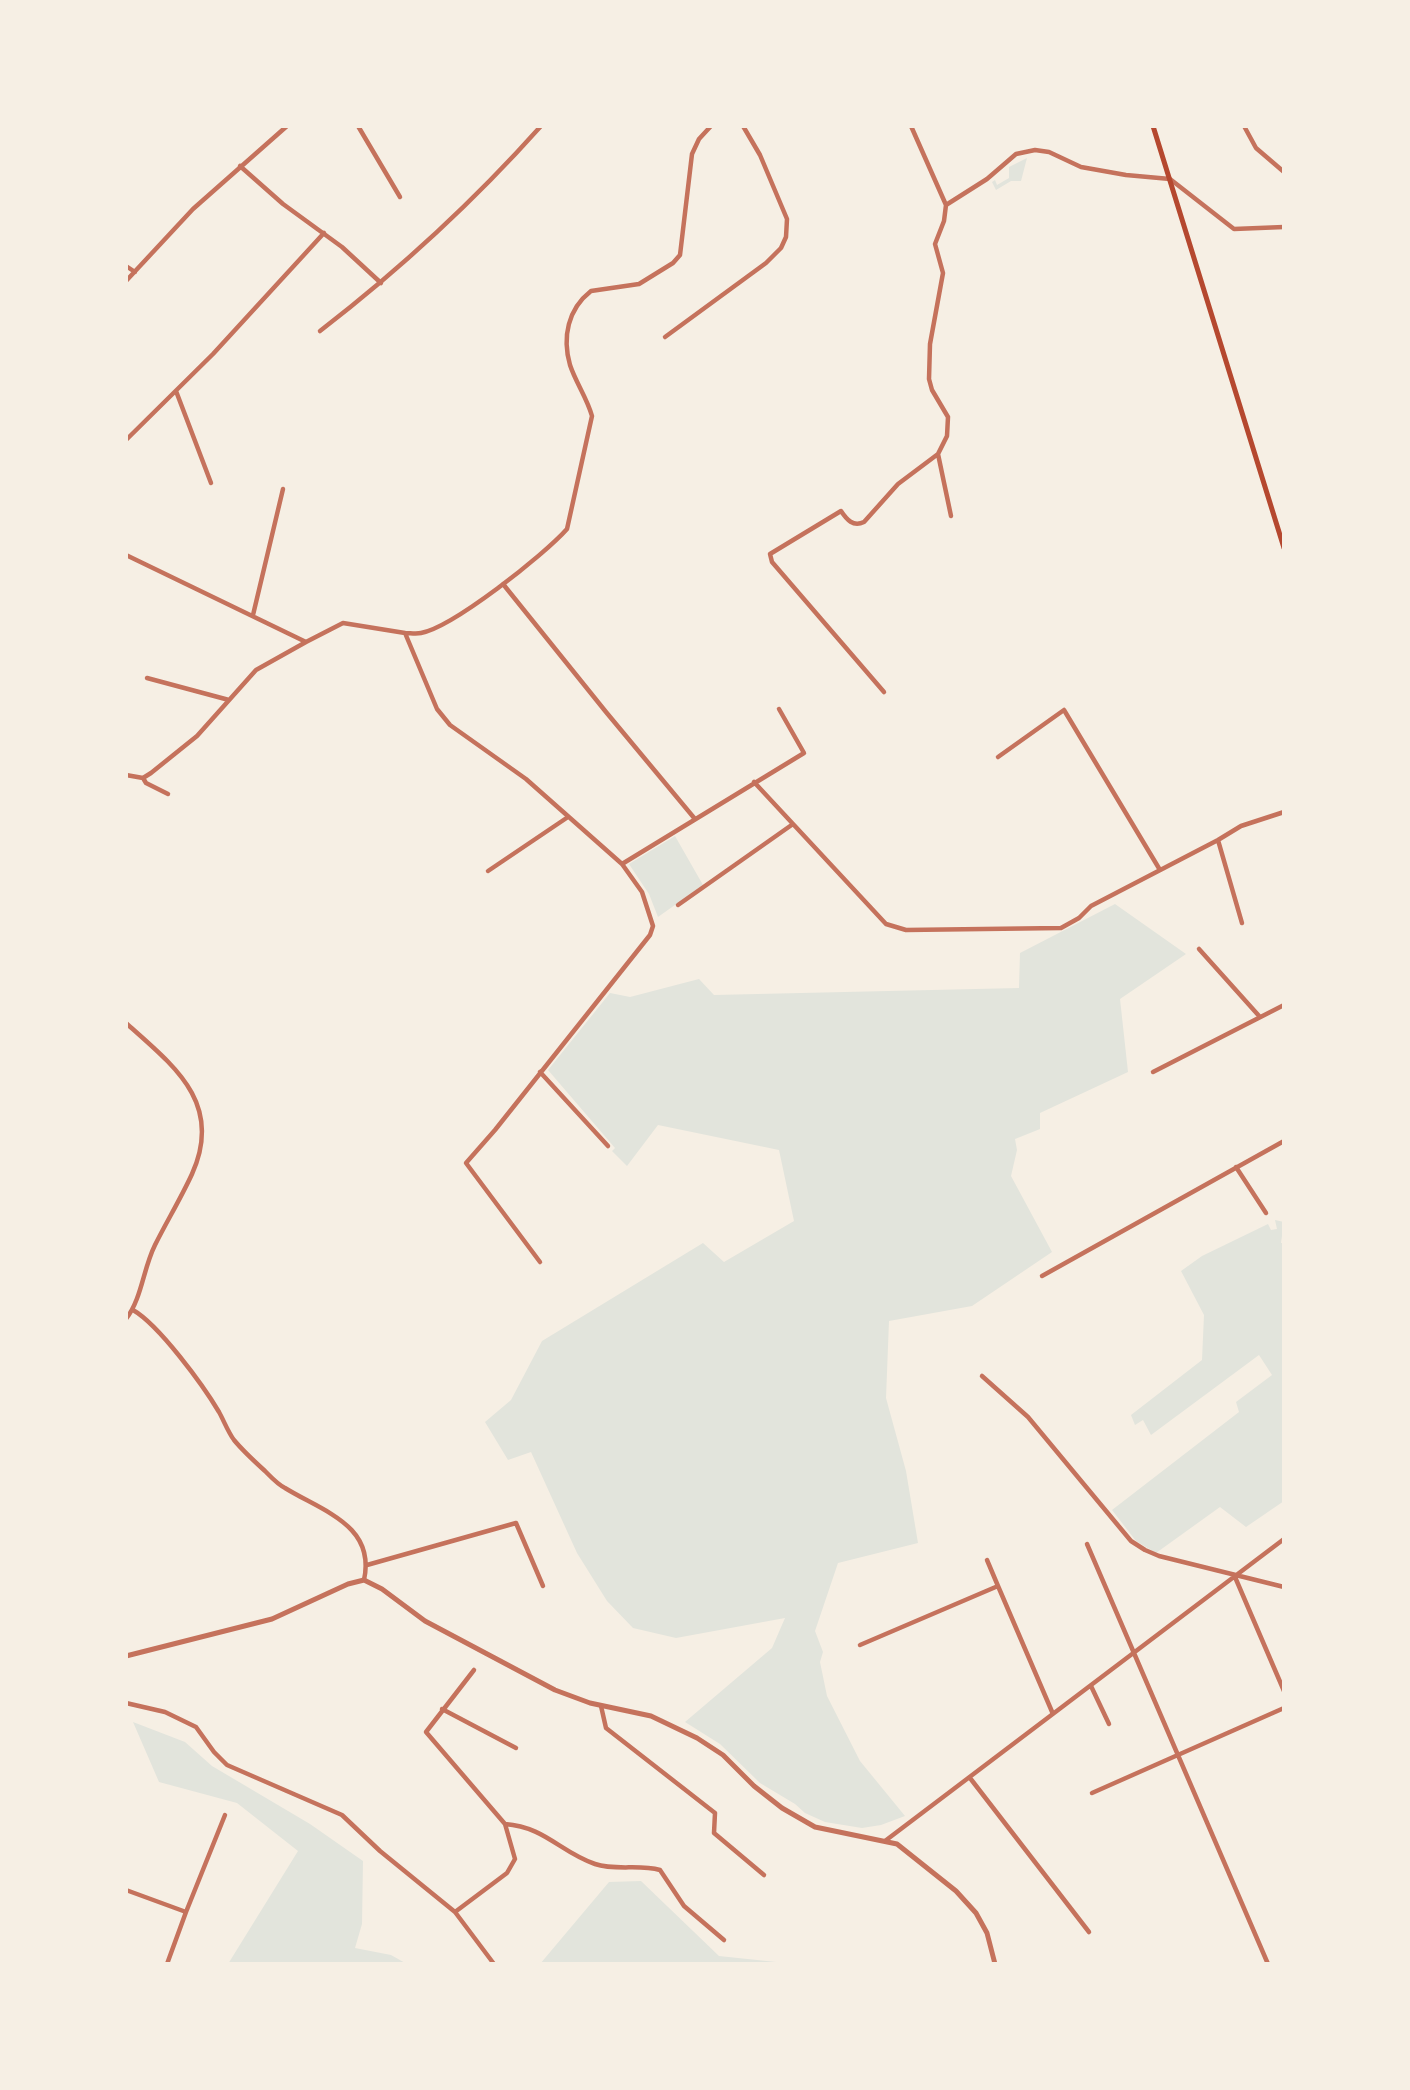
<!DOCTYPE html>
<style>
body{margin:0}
#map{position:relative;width:1410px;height:2090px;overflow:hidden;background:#f6efe4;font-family:"Roboto Serif",serif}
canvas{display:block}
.frame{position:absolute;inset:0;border:128px solid #f6efe4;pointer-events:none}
</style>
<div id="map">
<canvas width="1410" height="2090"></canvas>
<div class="frame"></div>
</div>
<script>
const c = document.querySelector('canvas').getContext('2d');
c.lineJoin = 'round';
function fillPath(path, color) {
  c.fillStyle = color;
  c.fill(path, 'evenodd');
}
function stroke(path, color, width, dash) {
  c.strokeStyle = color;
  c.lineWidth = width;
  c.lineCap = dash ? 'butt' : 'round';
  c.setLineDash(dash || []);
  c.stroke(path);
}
fillPath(new Path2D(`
 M 1027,158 L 1021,181 L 1011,181 L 996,190 L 992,182 L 995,180 L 997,185 L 1009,178 L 1009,167 Z
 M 675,836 L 703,885 L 658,917 L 649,894 L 629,864 Z
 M 1115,904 L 1186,954 L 1120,999 L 1128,1072 L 1040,1113 L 1040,1129 L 1015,1139 L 1017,1150 L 1011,1176 L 1052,1252 L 972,1306 L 889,1321 L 886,1398 L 906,1471 L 918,1543 L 838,1563 L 815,1631 L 823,1652 L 820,1662 L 827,1696 L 860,1761 L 905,1816 L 881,1825 L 862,1828 L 825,1822 L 805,1813 L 795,1804 L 760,1783 L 720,1744 L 685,1722 L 772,1648 L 785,1618 L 676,1638 L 633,1628 L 607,1601 L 577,1553 L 531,1452 L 508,1460 L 485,1422 L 511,1400 L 542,1341 L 703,1243 L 724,1262 L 794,1221 L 779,1150 L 658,1125 L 627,1166 L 612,1151 L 615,1148 L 548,1070 L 610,993 L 630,997 L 699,979 L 714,995 L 1019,988 L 1020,953 Z
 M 1275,1220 L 1284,1222 L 1281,1243 L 1284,1243 L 1284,1501 L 1246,1527 L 1220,1507 L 1156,1553 L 1136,1541 L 1112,1510 L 1239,1412 L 1236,1402 L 1272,1375 L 1259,1355 L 1151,1435 L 1143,1420 L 1135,1425 L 1131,1415 L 1202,1360 L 1204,1315 L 1181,1271 L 1202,1256 L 1268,1224 L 1271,1230 L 1277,1229 Z
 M 133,1722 L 185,1742 L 212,1766 L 310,1824 L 363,1861 L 362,1924 L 355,1948 L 391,1955 L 407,1964 L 228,1964 L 298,1851 L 237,1803 L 159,1782 Z
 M 641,1881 L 719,1956 L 795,1964 L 540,1964 L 609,1882 Z`), '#e2e4dc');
stroke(new Path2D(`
 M 358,126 L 400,197
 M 911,126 L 946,205 L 987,179 L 1016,154 L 1035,150 L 1049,152 L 1081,167 L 1126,175 L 1170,179 L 1234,229 L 1284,227
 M 1244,126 L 1256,148 L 1284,172
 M 240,166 L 283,204 L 342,247 L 381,283
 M 126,266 L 135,272
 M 126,281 L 193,209 L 287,126
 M 320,331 C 399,270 474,201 541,126
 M 665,337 L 766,263 L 781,248 L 786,237 L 787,219 L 760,155 L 743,126
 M 176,391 L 211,483
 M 126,440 L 213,354 L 324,233
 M 938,454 L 951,516
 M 126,555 L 306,642 L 343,623 L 405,633 L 437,709 L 450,725 L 526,779 L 622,864 L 642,892 L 653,926 L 650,935 L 495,1130 L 466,1163 L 540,1262
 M 503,584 L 606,712 L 695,819
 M 253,615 L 283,489
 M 405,633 C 410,633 416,634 421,633 C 453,627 544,555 567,529 L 592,416 C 587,398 576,383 570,365 C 562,337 568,309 591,291 L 639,284 L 673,263 L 680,255 L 692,154 L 699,139 L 711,126
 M 147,678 L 229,700
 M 884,692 L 772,562 L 770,554 L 841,511 C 847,520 853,527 864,522 L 898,484 L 938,454 L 947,436 L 948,417 L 932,390 L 929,379 L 930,344 L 943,273 L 935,244 L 944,221 L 946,205
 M 998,757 L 1064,710 L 1160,870
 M 126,775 L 143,778 L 151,773 L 197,736 L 256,670 L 306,642
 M 143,778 L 146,783 L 168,794
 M 754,782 L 886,924 L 906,930 L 1061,928 L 1079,918 L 1091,906 L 1218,840 L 1241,826 L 1284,812
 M 1218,840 L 1242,923
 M 622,864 L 804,753 L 779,709
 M 488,871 L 568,817
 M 678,905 L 793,824
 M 1199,949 L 1260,1017
 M 126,1023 C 174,1066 224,1103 192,1174 C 181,1198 167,1221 155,1245 C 143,1269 142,1298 126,1319
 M 540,1072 L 608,1146
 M 1153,1072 L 1284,1005
 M 1236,1167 L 1266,1213
 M 1042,1276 L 1284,1141
 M 133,1310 C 159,1325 203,1385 219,1412 C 224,1421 228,1432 234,1440 C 243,1451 254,1461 265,1471 C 271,1477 277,1484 285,1488 C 322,1511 376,1525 364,1580
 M 982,1376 L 1028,1417 L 1131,1541 L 1145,1550 L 1159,1556 L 1284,1587
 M 1087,1544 L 1268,1964
 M 987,1560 L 998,1586
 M 367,1565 L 516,1523 L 543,1586
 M 1235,1577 L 1284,1691
 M 860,1645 L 998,1586 L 1053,1714
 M 1091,1686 L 1109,1724
 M 126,1703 L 165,1712 L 196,1727 L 214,1752 L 227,1765 L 342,1815 L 380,1851 L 455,1912 L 494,1964
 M 601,1706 L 606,1728 L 715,1813 L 714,1833 L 764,1875
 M 442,1709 L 516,1748
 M 970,1778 L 1089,1932
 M 1092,1793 L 1284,1708
 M 505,1824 C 545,1827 560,1852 595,1864 C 616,1871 639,1864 660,1870 L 684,1906 L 724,1940
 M 885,1841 L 1284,1539
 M 126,1890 L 186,1912 L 167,1964
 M 186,1912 L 225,1815
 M 455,1912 L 507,1873 L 515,1859 L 505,1824 L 426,1732 L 474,1670`), '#c5725c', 4.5);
stroke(new Path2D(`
 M 126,1656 L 272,1619 L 348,1584 L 364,1580 L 382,1589 L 425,1621 L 555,1690 L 590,1703 L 651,1716 L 697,1738 L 723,1755 L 754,1786 L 782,1808 L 815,1827 L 897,1844 L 956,1891 L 976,1913 L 987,1933 L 995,1964`), '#c5725c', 5);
stroke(new Path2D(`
 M 1153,126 L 1284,548`), '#b5482f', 5);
</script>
